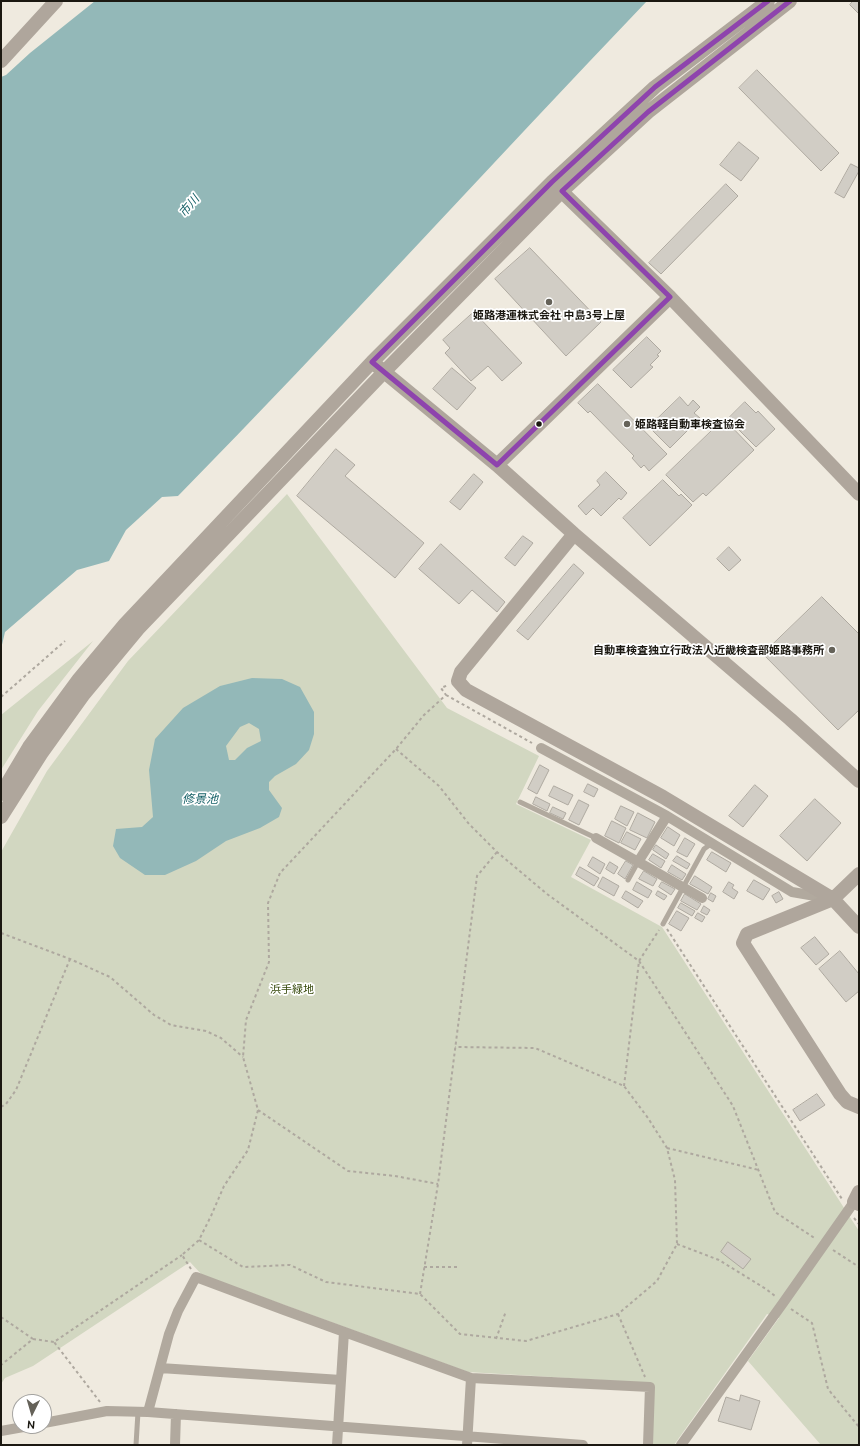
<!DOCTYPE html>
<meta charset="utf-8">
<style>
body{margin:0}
#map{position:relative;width:860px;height:1446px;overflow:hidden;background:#efeadf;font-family:Ubuntu,sans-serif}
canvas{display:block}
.frame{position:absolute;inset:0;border:2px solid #1b1811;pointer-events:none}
.north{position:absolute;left:12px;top:1394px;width:40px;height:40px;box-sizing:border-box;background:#fff;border:1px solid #a4a3a0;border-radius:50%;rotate:185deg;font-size:11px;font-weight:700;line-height:16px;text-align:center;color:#1b1811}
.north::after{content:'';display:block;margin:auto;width:14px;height:18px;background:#656259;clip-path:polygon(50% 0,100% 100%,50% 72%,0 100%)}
</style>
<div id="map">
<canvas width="860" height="1446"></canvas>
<div class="frame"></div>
<div class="north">N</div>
</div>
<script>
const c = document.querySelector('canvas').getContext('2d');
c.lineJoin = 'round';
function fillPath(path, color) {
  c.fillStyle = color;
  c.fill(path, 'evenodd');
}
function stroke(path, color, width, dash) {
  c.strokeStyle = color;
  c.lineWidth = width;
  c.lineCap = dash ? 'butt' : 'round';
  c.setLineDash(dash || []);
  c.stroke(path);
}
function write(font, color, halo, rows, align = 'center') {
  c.font = font + ' Ubuntu,"Noto Sans JP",sans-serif';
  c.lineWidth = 3.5;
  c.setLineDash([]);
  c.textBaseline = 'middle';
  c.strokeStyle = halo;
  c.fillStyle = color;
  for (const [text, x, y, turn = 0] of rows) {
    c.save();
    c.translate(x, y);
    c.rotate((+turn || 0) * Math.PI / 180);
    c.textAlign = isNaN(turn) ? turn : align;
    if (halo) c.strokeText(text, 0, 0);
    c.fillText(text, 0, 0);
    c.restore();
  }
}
fillPath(new Path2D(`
 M 287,494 L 447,708 L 539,756 L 516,804 L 591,840 L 571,877 L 662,927 L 859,1231 L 859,1445 L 821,1445 L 748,1361 L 779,1318 L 767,1314 L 674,1445 L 652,1444 L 652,1383 L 468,1372 L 202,1275 L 190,1262 L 33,1366 L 5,1378 L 1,1384 L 1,852 L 47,771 L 128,661 Z
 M 93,641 L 38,711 L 1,770 L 1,715 Z`), '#d2d7c1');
fillPath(new Path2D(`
 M 95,1 L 647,1 C 490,165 337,334 178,496 L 162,497 L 126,530 L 109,561 L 77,570 L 5,632 L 1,649 L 1,77 L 6,75 L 30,53 Z
 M 252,678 L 282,679 L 300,687 L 314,712 L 314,734 L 309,750 L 296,764 L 275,776 L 269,782 L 269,790 L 282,808 L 279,817 L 260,828 L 226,841 L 196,861 L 165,875 L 145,875 L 120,858 L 113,846 L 116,829 L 142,827 L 153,817 L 149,770 L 155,739 L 183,708 L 220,686 ZM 249,723 L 259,729 L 261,741 L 247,748 L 235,760 L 229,760 L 226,746 L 240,727 Z`), '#93b8b8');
const building = new Path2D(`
 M 853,1 L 859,1 L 859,14 L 850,5 Z
 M 757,70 L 839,153 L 821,171 L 739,88 Z
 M 739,142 L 759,158 L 741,181 L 720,165 Z
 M 851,164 L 859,168 L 859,171 L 844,198 L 835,193 Z
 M 726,184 L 738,196 L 661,274 L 649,263 Z
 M 530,248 L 601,322 L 566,356 L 495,279 Z
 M 474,312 L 522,363 L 502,381 L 488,366 L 471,381 L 445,353 L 450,348 L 443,340 Z
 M 647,337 L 661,351 L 657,355 L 659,356 L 650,365 L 653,367 L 631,388 L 613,370 Z
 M 452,368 L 476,388 L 457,410 L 433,389 Z
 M 598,384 L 667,454 L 649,471 L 644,465 L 641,468 L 632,458 L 634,456 L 590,411 L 588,413 L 578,403 Z
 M 680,397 L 688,406 L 693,400 L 700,407 L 694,413 L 700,418 L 670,448 L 649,427 Z
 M 745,402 L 756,413 L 758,411 L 775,429 L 756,447 L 739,430 L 740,428 L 730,417 Z
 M 724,419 L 754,450 L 706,496 L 703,493 L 693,502 L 666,475 Z
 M 336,449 L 355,465 L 345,476 L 424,543 L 395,578 L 297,496 Z
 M 606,472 L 627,493 L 621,500 L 619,498 L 601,516 L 593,508 L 586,515 L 578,506 L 600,485 L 597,481 Z
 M 474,474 L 483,482 L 460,510 L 450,502 Z
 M 663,480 L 679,496 L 681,494 L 692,505 L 650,546 L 623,518 Z
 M 523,536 L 533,543 L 515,566 L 505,558 Z
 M 441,544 L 505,602 L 497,612 L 472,590 L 459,604 L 419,569 Z
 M 729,547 L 741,560 L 729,571 L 717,559 Z
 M 574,564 L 584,573 L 528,640 L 517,631 Z
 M 822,597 L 859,634 L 859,710 L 838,730 L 763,654 Z
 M 540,765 L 549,770 L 537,794 L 528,789 Z
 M 588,784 L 598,789 L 594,797 L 584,792 Z
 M 755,785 L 768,796 L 743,827 L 729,816 Z
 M 554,786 L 573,795 L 568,805 L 549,796 Z
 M 536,797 L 550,804 L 547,811 L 533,804 Z
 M 815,799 L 841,823 L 807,861 L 780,836 Z
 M 579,800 L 589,805 L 579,825 L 569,820 Z
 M 621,806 L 634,812 L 627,826 L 615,819 Z
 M 553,807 L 566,813 L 563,819 L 550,813 Z
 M 638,813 L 655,822 L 647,838 L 630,830 Z
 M 612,821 L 626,828 L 619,843 L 605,836 Z
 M 668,827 L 680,835 L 674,846 L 661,838 Z
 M 627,832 L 641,839 L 635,850 L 621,843 Z
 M 685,838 L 695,844 L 687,857 L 677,852 Z
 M 656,845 L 669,854 L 666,859 L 653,850 Z
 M 712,852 L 731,863 L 726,872 L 707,860 Z
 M 653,854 L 665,861 L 661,868 L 649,860 Z
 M 677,856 L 690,864 L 687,869 L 673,861 Z
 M 593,857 L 605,864 L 600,874 L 588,866 Z
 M 626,861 L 633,865 L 625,879 L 618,874 Z
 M 610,862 L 618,867 L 614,874 L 606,869 Z
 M 672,865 L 686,874 L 682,880 L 668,872 Z
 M 580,867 L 599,878 L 594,886 L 576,875 Z
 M 644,871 L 657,879 L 653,886 L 639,879 Z
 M 695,876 L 712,887 L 708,894 L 690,884 Z
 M 603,877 L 619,886 L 614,896 L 598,887 Z
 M 754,880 L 770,889 L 763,900 L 747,891 Z
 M 637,882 L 652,891 L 648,898 L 633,890 Z
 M 662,882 L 675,889 L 671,895 L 659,887 Z
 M 729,882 L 734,885 L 732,888 L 738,892 L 734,899 L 723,892 Z
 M 626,891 L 643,901 L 638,908 L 622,898 Z
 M 658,891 L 667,896 L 664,900 L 656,895 Z
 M 779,892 L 783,899 L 776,903 L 772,896 Z
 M 711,893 L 716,896 L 713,902 L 708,899 Z
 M 685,894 L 701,904 L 697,910 L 681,901 Z
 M 681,903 L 695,911 L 692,916 L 678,908 Z
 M 704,906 L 710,910 L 707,915 L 701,912 Z
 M 677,911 L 689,918 L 681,931 L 669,924 Z
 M 698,913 L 705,917 L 702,922 L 695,918 Z
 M 815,937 L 829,954 L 816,965 L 801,948 Z
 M 840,951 L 859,974 L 859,991 L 846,1002 L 819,969 Z
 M 817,1094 L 825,1105 L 800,1121 L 793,1110 Z
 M 728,1242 L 751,1259 L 743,1269 L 721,1252 Z
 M 741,1395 L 760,1401 L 751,1430 L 718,1421 L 726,1397 L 739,1401 Z`);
fillPath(building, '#d1cdc5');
stroke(building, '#aea9a0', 1);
stroke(new Path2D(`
 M 446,695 L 532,743
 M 1,697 L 65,641
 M 396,749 L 439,786 L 469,824 L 497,852 L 547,894 L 639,961 L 733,1106 L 775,1212 L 816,1239
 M 667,929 L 842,1199
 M 1,933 L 70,959 L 110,977 L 154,1015 L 171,1025 L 206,1031 L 221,1038 L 243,1057
 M 624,1086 L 639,961 L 659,930
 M 1,1107 L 6,1104 L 16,1090 L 70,959
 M 258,1110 L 348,1171 L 395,1176 L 438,1184
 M 667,1148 L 759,1170
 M 854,1218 L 859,1224
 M 199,1240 L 243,1267 L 290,1265 L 326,1282 L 420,1294 L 460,1334 L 526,1341 L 618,1314 L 657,1281 L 677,1244 L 675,1180 L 667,1148 L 648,1118 L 624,1086 L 535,1048 L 455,1047
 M 677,1244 L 719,1260 L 766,1289 L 775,1296
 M 833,1250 L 859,1267
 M 424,1267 L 457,1267
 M 191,1269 L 182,1255 L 199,1240 L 211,1216 L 224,1186 L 248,1150 L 258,1110 L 243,1057 L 246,1020 L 269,962 L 268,903 L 280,873 L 396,749 L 424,715 L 446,695 L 441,688 L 448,685
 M 420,1294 L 438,1184 L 477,876 L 497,852
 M 791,1309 L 812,1323 L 828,1389 L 859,1427
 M 618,1314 L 645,1377
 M 1,1317 L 33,1339 L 1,1365
 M 33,1339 L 54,1342
 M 496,1339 L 506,1311
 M 100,1402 L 54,1342 L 182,1255`), '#aea89f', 2, [3, 3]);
stroke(new Path2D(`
 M 520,802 L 596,838
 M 628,880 L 638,862
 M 663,924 L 704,849 L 712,843
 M 136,1445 L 138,1412`), '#b1a99e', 5);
stroke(new Path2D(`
 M 541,748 L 667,816 L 792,892 L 827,898
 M 596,838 L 702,898
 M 638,862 L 667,816
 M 160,1368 L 341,1380
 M 148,1412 L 169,1334 L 178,1311 L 196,1277 L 284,1310 L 471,1378 L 650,1387 L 648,1445
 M 44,1423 L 107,1411 L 148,1412 L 583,1445
 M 1,1431 L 29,1426
 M 175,1445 L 176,1414
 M 337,1445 L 344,1332
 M 467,1445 L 471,1378
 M 681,1445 L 783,1303 L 854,1202`), '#b1a99e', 10);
stroke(new Path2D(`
 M 1,61 L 56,1
 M 556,186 L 670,297 L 859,494
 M 377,366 L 497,465 L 574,534 L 790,719 L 859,781
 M 497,465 L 670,297
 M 574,534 L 461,672 L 458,681 L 466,690 L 663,797 L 833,899 L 859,927
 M 1,794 L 29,747 L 79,679 L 125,624 L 372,362 L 552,182 L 655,87 L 768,1
 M 1,817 L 41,754 L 84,694 L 138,629 L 384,372 L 562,191 L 648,112 L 790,1
 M 859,874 L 833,899 L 747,934 L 743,943 L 840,1094 L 847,1102 L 859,1107
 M 859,1192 L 854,1202 L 859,1204`), '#afa69c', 14);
stroke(new Path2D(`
 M 768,1 L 655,87 L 552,182 L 372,362 L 497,465 L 670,297 L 562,191 L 648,112 L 790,1`), '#8e44ad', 5);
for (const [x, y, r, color] of [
 [549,302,4,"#656259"],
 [539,424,3.5,"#1b1811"],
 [627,424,4,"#656259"],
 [832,650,4,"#656259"]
]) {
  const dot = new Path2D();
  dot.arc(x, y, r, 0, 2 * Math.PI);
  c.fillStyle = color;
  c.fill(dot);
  stroke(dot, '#fff', 1.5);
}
write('bold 11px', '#1b1811', '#fff', [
 ["姫路港運株式会社 中島3号上屋",549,315],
 ["姫路軽自動車検査協会",635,424,"left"],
 ["自動車検査独立行政法人近畿検査部姫路事務所",824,650,"right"]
]);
write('11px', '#35480a', '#fff', [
 ["浜手緑地",292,989]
]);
write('italic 12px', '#166167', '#fff', [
 ["市川",189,206,-50],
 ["修景池",200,799]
]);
</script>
